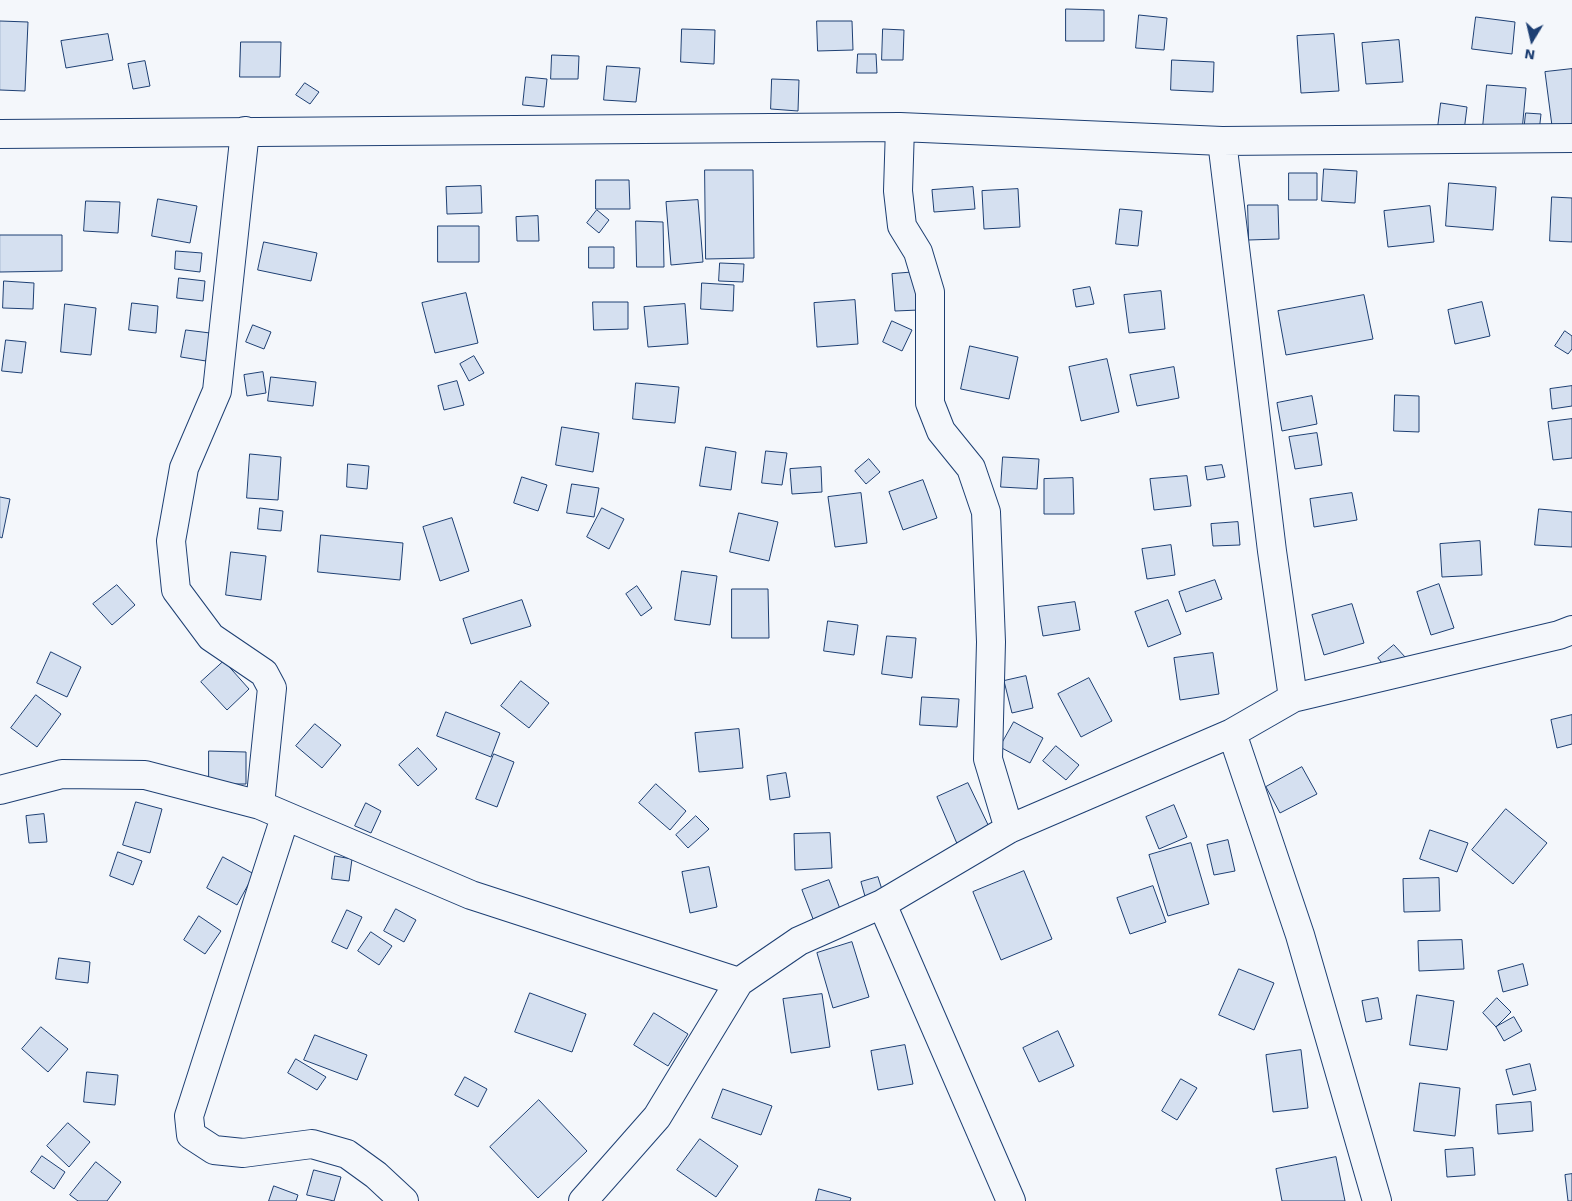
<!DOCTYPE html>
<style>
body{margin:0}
#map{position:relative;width:1572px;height:1201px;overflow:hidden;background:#f4f7fb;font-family:"Work Sans",sans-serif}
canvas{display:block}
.north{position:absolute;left:1507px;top:15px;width:50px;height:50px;-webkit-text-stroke:4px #f4f7fb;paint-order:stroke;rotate:189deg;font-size:14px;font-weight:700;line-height:20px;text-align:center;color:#1d3f73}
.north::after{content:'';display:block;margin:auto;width:18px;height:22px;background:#1d3f73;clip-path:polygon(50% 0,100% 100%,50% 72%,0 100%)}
</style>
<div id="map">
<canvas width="1572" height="1201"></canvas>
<div class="north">N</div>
</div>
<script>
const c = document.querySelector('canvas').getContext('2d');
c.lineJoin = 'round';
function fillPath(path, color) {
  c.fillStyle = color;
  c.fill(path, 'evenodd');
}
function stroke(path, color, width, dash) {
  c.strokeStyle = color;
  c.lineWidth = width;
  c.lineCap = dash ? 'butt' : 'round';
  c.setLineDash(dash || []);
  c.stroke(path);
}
const building = new Path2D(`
 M 1066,9 L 1104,10 L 1104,41 L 1066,41 Z
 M 1139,15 L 1167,18 L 1164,50 L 1136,48 Z
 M 1476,17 L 1515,22 L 1512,54 L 1472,49 Z
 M 0,21 L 28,22 L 25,91 L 0,90 Z
 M 817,21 L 852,21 L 853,50 L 818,51 Z
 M 682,29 L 715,30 L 714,64 L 681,62 Z
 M 883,29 L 904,30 L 903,60 L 882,60 Z
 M 108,34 L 113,60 L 66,68 L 61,41 Z
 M 1334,34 L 1339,91 L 1301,93 L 1297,36 Z
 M 1399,40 L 1403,82 L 1366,84 L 1362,43 Z
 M 241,42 L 281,42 L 280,77 L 240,77 Z
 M 858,54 L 876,54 L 877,73 L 857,73 Z
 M 552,55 L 579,56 L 578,79 L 551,79 Z
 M 1172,60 L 1214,62 L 1213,92 L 1171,90 Z
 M 145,61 L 150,86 L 133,89 L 128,64 Z
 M 607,66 L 640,68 L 636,102 L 604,100 Z
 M 1572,69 L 1572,124 L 1552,126 L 1545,72 Z
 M 526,77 L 547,79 L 544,107 L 523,105 Z
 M 772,79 L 799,80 L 798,111 L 771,109 Z
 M 305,83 L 319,92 L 310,104 L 296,95 Z
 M 1487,85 L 1526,88 L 1522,131 L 1483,127 Z
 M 1441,103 L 1467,107 L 1464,131 L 1438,127 Z
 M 1526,113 L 1541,114 L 1539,132 L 1524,131 Z
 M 1324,169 L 1357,171 L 1355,203 L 1322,201 Z
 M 705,170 L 753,170 L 754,258 L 706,259 Z
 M 1289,173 L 1317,173 L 1317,200 L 1289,200 Z
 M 596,180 L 629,180 L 630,209 L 596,209 Z
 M 1449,183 L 1496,187 L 1493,230 L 1446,226 Z
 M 481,186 L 482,213 L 447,214 L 446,187 Z
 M 973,187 L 975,209 L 934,212 L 932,190 Z
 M 1018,189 L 1020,227 L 984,229 L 982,191 Z
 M 1552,197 L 1572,198 L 1572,242 L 1550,241 Z
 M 158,199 L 197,206 L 190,243 L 152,236 Z
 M 698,200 L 703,262 L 671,265 L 666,202 Z
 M 86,201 L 120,202 L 118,233 L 84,231 Z
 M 1248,205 L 1278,205 L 1279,239 L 1249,240 Z
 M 1430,206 L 1434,242 L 1388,247 L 1384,211 Z
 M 1120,209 L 1142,211 L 1138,246 L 1116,244 Z
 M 597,210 L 609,220 L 599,233 L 587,223 Z
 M 538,216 L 539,241 L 517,241 L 516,217 Z
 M 636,221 L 663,222 L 664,267 L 637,267 Z
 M 438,226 L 479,226 L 479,262 L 438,262 Z
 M 0,235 L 62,235 L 62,271 L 0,272 Z
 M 264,242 L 317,253 L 311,281 L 258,270 Z
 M 589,247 L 614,247 L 614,268 L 589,268 Z
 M 176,251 L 202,253 L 200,272 L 175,269 Z
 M 720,263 L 744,264 L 743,282 L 719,281 Z
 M 917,272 L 919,310 L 895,311 L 892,274 Z
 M 179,278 L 205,281 L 203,301 L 177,298 Z
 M 4,281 L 34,283 L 33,309 L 3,308 Z
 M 702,283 L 734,285 L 733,311 L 701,309 Z
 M 1090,287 L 1094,304 L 1076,307 L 1073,290 Z
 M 1161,291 L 1165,329 L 1129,333 L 1124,295 Z
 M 466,293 L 478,343 L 435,353 L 422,303 Z
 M 1364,295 L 1373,339 L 1286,355 L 1278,311 Z
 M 855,300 L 858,344 L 817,347 L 814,303 Z
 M 593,302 L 628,302 L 628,329 L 594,330 Z
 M 1482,302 L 1490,336 L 1455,344 L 1448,310 Z
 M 132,303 L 158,306 L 156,333 L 129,330 Z
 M 65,304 L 96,308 L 91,355 L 61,352 Z
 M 685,304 L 688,344 L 648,347 L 644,307 Z
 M 892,321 L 912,330 L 902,351 L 883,342 Z
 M 253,325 L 271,332 L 264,349 L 246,342 Z
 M 186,330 L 210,333 L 206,361 L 181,357 Z
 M 1565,331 L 1572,336 L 1572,349 L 1568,354 L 1555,346 Z
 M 6,340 L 26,342 L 22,373 L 2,371 Z
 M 970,346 L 1018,357 L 1009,399 L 961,389 Z
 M 474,356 L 484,373 L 469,381 L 460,364 Z
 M 1107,359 L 1119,412 L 1081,421 L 1069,367 Z
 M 1174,367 L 1179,398 L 1137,406 L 1130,375 Z
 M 263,372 L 266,393 L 247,396 L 244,375 Z
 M 271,377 L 316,382 L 313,406 L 268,401 Z
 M 457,381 L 464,405 L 444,410 L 438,386 Z
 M 636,383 L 679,387 L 675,423 L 633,419 Z
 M 1572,386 L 1572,406 L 1552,409 L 1550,389 Z
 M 1395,395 L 1419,396 L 1419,432 L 1394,431 Z
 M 1312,396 L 1317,424 L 1282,431 L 1277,403 Z
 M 1572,419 L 1572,458 L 1553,460 L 1548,422 Z
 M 562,427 L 599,433 L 593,472 L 556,465 Z
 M 1317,433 L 1322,465 L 1295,469 L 1289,437 Z
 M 706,447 L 736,452 L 731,490 L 700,486 Z
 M 766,451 L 787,453 L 782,485 L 762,483 Z
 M 250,454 L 281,457 L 278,500 L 247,498 Z
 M 1003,457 L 1039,459 L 1037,489 L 1001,487 Z
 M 869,459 L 880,472 L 866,484 L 855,471 Z
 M 348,464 L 369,466 L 367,489 L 347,487 Z
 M 1222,465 L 1225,477 L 1207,480 L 1205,467 Z
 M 821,467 L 822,492 L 792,494 L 790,469 Z
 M 1187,476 L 1191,506 L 1154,510 L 1150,479 Z
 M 522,477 L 547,485 L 538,511 L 514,503 Z
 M 1073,478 L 1074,514 L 1044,514 L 1044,479 Z
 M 923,480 L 937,518 L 903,530 L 889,492 Z
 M 572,484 L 599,488 L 594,517 L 567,513 Z
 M 861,493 L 867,543 L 835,547 L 828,497 Z
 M 1352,493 L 1357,520 L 1314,527 L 1310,499 Z
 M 0,497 L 10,499 L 2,538 L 0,537 Z
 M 260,508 L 283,511 L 281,531 L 258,529 Z
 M 602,508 L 624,519 L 609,549 L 587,537 Z
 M 1539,509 L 1572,512 L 1572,547 L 1535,545 Z
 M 739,513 L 778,522 L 769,561 L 730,552 Z
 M 452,518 L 469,571 L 440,581 L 423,527 Z
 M 1238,522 L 1240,545 L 1213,546 L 1211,524 Z
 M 321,535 L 403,543 L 400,580 L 318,572 Z
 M 1480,541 L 1482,575 L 1442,577 L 1440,544 Z
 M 1171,545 L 1175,575 L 1147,579 L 1142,549 Z
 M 231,552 L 266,556 L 261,600 L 226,595 Z
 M 682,571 L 717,576 L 710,625 L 675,620 Z
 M 1215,580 L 1222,599 L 1186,612 L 1179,592 Z
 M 1439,584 L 1454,628 L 1431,635 L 1417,592 Z
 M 117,585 L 135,605 L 112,625 L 93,604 Z
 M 637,586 L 652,608 L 641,616 L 626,594 Z
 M 732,589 L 768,589 L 769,638 L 732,638 Z
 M 522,600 L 531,626 L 471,644 L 463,619 Z
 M 1168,600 L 1181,634 L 1148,647 L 1135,612 Z
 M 1075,602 L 1080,630 L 1043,636 L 1038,607 Z
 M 1352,604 L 1364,643 L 1324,655 L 1312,615 Z
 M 828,621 L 858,625 L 854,655 L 824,651 Z
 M 887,636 L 916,638 L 912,678 L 882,674 Z
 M 1394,645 L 1406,658 L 1389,672 L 1378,658 Z
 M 51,652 L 81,667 L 67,697 L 37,683 Z
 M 1213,653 L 1219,694 L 1180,700 L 1174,658 Z
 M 224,661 L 249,689 L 227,710 L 201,682 Z
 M 1026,676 L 1033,708 L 1012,713 L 1004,681 Z
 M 1089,678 L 1112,721 L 1081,737 L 1058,694 Z
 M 521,681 L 549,703 L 529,728 L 501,706 Z
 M 36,695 L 61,714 L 37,747 L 11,728 Z
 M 922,697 L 959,699 L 957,727 L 920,725 Z
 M 446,712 L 500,733 L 491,757 L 437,736 Z
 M 1572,715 L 1572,744 L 1557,748 L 1551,720 Z
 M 1014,722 L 1043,738 L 1030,763 L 1000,747 Z
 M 315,724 L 341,745 L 322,768 L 296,746 Z
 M 739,729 L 743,768 L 699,772 L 695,733 Z
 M 1056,746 L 1079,765 L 1066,780 L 1043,761 Z
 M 418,748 L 437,769 L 418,786 L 399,765 Z
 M 209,751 L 246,752 L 246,784 L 209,784 Z
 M 494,754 L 514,762 L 497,807 L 476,799 Z
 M 1302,767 L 1317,794 L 1280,813 L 1266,787 Z
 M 786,773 L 790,797 L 770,800 L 767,776 Z
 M 968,783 L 991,831 L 958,846 L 937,797 Z
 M 656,784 L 686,811 L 670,830 L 639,803 Z
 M 136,802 L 162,809 L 150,853 L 123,845 Z
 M 366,803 L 381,811 L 371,833 L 355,826 Z
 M 1174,805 L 1187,837 L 1159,849 L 1146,817 Z
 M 1506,809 L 1547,843 L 1513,884 L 1472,850 Z
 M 44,814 L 47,842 L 29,843 L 26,816 Z
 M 696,816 L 709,829 L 688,848 L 676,835 Z
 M 1430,830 L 1468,843 L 1457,872 L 1420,859 Z
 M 830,833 L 832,868 L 795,870 L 794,834 Z
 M 1228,840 L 1235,871 L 1214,875 L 1207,845 Z
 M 1191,843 L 1209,904 L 1168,916 L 1149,855 Z
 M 118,852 L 142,861 L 133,885 L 110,876 Z
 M 335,856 L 352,859 L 349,881 L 332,879 Z
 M 223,857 L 254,874 L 237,905 L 207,888 Z
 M 709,867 L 717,907 L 690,913 L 682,872 Z
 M 1024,871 L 1052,939 L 1001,960 L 973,892 Z
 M 878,877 L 884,896 L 866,900 L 861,882 Z
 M 1439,878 L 1440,911 L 1404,912 L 1403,879 Z
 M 829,880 L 842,914 L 815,924 L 802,890 Z
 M 1153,886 L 1166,922 L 1130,934 L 1117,898 Z
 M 396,909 L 416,920 L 404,942 L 384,931 Z
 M 347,910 L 362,917 L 347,949 L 332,942 Z
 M 199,916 L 221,931 L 205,954 L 184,940 Z
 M 371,932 L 392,946 L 379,965 L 358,951 Z
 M 1462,940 L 1464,969 L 1419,971 L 1418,941 Z
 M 852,942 L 869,997 L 833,1008 L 817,953 Z
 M 59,958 L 90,962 L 88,983 L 56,979 Z
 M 1523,964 L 1528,985 L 1503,992 L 1498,971 Z
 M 1239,969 L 1274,983 L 1254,1030 L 1219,1015 Z
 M 530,993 L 586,1014 L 572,1052 L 515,1032 Z
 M 822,994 L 830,1047 L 791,1053 L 783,999 Z
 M 1417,995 L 1454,1001 L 1447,1050 L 1410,1045 Z
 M 1378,998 L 1382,1019 L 1366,1022 L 1362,1001 Z
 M 1497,998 L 1511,1012 L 1496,1027 L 1483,1013 Z
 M 654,1013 L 688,1034 L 668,1066 L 634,1045 Z
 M 1514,1017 L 1522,1031 L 1504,1041 L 1496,1027 Z
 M 41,1027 L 68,1049 L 48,1072 L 22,1049 Z
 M 1058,1031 L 1074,1066 L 1039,1082 L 1023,1048 Z
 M 315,1035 L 367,1055 L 357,1080 L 304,1060 Z
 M 905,1045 L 913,1084 L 878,1090 L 871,1051 Z
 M 1301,1050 L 1308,1108 L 1273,1112 L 1266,1055 Z
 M 296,1059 L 326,1077 L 317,1090 L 288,1073 Z
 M 1530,1064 L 1536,1090 L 1513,1095 L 1506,1070 Z
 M 87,1072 L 118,1075 L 115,1105 L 84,1102 Z
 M 465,1077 L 487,1089 L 478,1107 L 455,1095 Z
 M 1181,1079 L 1197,1088 L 1177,1120 L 1162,1111 Z
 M 1420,1083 L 1460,1088 L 1455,1136 L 1414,1131 Z
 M 723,1089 L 772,1106 L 761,1135 L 712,1118 Z
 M 539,1100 L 587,1151 L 538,1198 L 490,1147 Z
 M 1531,1102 L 1533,1131 L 1498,1134 L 1496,1105 Z
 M 68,1123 L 90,1142 L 69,1167 L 47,1146 Z
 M 700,1139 L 738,1166 L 716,1197 L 677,1170 Z
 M 1473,1148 L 1475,1175 L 1447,1177 L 1445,1150 Z
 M 42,1156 L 65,1172 L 54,1189 L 31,1172 Z
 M 1336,1157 L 1345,1201 L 1282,1201 L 1276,1169 Z
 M 96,1162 L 121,1182 L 107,1201 L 78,1201 L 70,1195 Z
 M 314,1170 L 341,1177 L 334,1201 L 307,1195 Z
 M 1572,1174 L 1572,1201 L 1568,1201 L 1565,1175 Z
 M 274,1186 L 298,1195 L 296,1201 L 269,1201 Z
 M 819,1189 L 851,1198 L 850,1201 L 816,1201 Z`);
fillPath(building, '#d5e0f0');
stroke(building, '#1d3f73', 1);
const minor = new Path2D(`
 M 900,127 L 898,191 L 902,226 L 918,252 L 930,292 L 930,403 L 941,431 L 971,468 L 986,512 L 991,642 L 988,759 L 1009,829
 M 245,131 L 217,391 L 184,468 L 171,541 L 176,590 L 211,637 L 264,673 L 272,688 L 260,805
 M 0,134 L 900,127 L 1222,141 L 1572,138
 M 1293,698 L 1559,635 L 1572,630
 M 1232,733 L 1300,935 L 1377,1201
 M 0,790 L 62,774 L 145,775 L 260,805 L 471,895 L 739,982
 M 285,817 L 189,1116 L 191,1135 L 214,1150 L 243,1153 L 312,1144 L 347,1154 L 376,1175 L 404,1201
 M 882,904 L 1011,1201
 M 583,1201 L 657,1117 L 739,982 L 799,941 L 882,904 L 1009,829 L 1232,733 L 1293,698 L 1272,551 L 1222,141`);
stroke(minor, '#1d3f73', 30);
stroke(minor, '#f4f7fb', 28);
</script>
